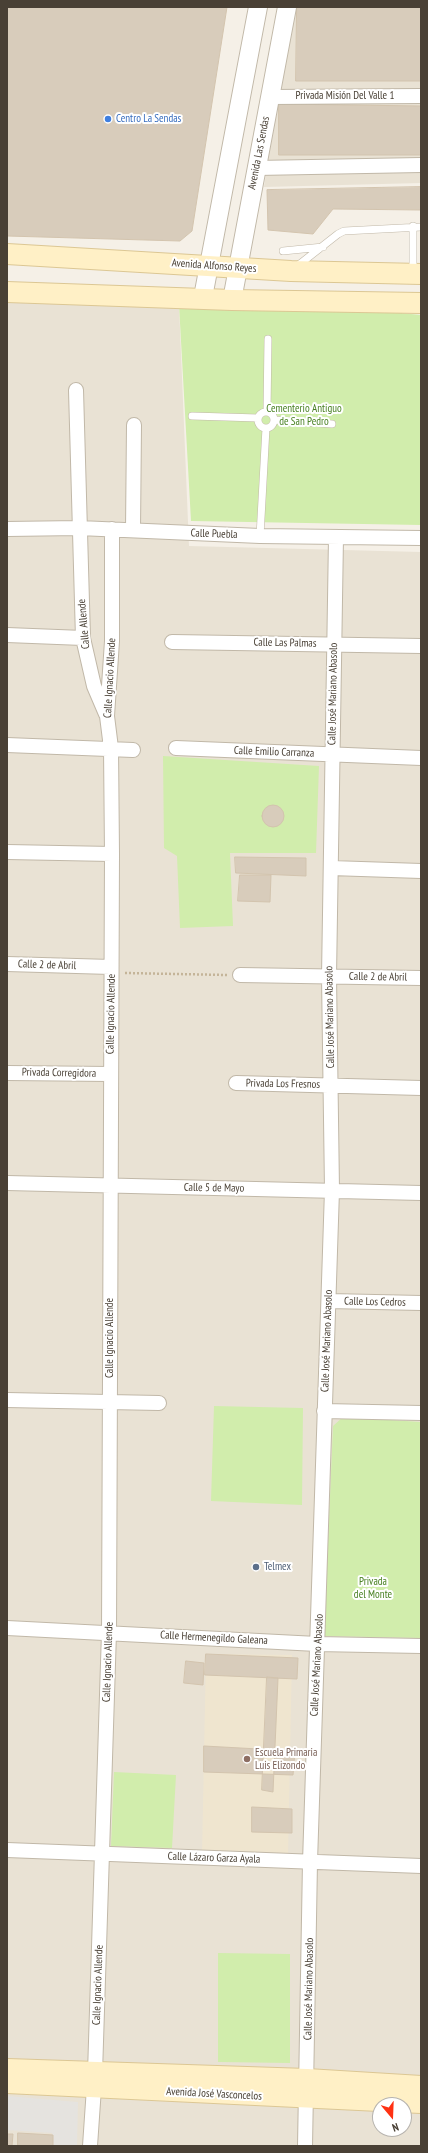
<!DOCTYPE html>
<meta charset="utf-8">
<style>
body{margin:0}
#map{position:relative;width:428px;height:2153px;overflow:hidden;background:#f5f0e7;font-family:"PT Sans Narrow",sans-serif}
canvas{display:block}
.frame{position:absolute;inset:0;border:8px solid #494035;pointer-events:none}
.north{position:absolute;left:372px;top:2097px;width:40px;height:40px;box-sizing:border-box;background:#fff;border:1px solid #b6b3ae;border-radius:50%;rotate:161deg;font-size:11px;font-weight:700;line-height:16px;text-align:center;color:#494035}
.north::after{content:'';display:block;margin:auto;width:14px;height:18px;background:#ff3213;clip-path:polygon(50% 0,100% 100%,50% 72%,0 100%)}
</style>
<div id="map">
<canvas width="428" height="2153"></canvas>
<div class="frame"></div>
<div class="north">N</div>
</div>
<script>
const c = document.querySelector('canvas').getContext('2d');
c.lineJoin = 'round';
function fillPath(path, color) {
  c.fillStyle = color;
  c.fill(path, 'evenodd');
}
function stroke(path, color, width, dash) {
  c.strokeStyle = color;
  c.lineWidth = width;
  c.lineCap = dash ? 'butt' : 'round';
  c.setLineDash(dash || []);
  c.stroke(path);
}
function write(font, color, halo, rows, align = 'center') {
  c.font = font + ' "PT Sans Narrow",sans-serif';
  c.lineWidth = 4;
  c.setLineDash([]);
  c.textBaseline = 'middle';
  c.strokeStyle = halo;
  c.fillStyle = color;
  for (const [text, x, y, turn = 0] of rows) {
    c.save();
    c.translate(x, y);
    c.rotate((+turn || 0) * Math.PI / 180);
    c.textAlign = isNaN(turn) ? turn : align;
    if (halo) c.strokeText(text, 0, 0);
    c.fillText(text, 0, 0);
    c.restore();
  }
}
fillPath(new Path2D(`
 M 290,7 L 421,7 L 421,183 L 264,187 Z
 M 7,300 L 179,305 L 189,546 L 421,552 L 421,2146 L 7,2146 ZM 380,2105 L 404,2105 L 404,2129 L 380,2129 Z`), '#e9e2d4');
fillPath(new Path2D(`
 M 206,1654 L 292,1655 L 288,1856 L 202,1855 Z`), '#efe5cf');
fillPath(new Path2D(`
 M 179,305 L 361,309 L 421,315 L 421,525 L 191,521 Z
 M 163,756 L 319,766 L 316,853 L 230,853 L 233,926 L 180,928 L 177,856 L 164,848 Z
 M 214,1406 L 303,1408 L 302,1505 L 211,1501 Z
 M 343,1417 L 421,1422 L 421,1638 L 324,1636 L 333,1426 Z
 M 114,1772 L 176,1775 L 172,1848 L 111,1846 Z
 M 218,1953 L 290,1954 L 290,2063 L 218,2062 Z`), '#d1edac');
fillPath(new Path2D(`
 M 7,2096 L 78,2102 L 77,2146 L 52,2146 L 52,2133 L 7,2130 Z`), '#e5e3df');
const building = new Path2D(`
 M 7,7 L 227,7 L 192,231 L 180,241 L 7,236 Z
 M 297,7 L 421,7 L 421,81 L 296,81 Z
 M 279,104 L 421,106 L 421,155 L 279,155 Z
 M 421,187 L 421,210 L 333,209 L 313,234 L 268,230 L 267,190 Z
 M262 816a11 11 0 1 1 22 0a11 11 0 1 1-22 0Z
 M 235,857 L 306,858 L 306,876 L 236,873 Z
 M 240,875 L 271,875 L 270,902 L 238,901 Z
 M 206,1654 L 298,1658 L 297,1679 L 205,1675 Z
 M 186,1661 L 204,1663 L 203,1685 L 184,1683 Z
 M 267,1677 L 278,1678 L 273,1792 L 262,1790 Z
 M 204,1746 L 295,1751 L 293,1775 L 204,1772 Z
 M 252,1807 L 292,1809 L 292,1833 L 252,1832 Z
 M 18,2133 L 53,2135 L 53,2146 L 18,2146 Z
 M 7,2134 L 13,2134 L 12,2146 L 7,2146 Z`);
fillPath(building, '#d8ccbb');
stroke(building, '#d3c4ae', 1);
const service = new Path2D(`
 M 413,226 L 413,272
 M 283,251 L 323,247
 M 296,267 L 338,234 L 344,231 L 421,227
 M 267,412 L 268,339
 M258 420a8 8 0 1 1 16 0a8 8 0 1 1-16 0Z
 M 192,416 L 258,418
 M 274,420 L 332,424
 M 260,536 L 266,428`);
const minor = new Path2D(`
 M 270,97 L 421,96
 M 256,168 L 421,165
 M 76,390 L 83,638 L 94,686 L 106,714
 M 7,529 L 79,528 L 260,536 L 421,538
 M 133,530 L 134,425
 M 7,635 L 83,638
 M 172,642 L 421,646
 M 7,745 L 133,750
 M 176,748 L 421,758
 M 7,852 L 112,854
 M 331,868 L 421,871
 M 7,964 L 111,967
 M 240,975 L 421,978
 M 7,1073 L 110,1074
 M 236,1083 L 421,1088
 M 7,1183 L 421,1193
 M 329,1301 L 421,1303
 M 7,1400 L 159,1403
 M 324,1411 L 421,1413
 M 7,1628 L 317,1644 L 421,1646
 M 7,1850 L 421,1866
 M 90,2146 L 95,2073 L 109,1632 L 112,854 L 111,748 L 107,716 L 112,641 L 112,529
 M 305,2146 L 310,1862 L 332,1190 L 329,976 L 336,537`);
const tertiary = new Path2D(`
 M 203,297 L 258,7
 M 232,300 L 287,7`);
const secondary = new Path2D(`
 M 7,254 L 291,271 L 421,274
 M 7,292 L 232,300 L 421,303
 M 7,2069 L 307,2079 L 421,2086
 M 7,2083 L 421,2103`);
stroke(service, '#c1b8a8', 8);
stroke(minor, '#c1b8a8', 16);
stroke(tertiary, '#c1b8a8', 20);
stroke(secondary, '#dcc794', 22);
stroke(new Path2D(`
 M 125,973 L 227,975`), '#c4b498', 2.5, [2, 2]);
stroke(service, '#fff', 7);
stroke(minor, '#fff', 14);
stroke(tertiary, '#fff', 18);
stroke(secondary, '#fff0c6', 20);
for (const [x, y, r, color] of [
 [108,119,4,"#3f7fe0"],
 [256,1567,4,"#5c6f8a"],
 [247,1759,4,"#8d6e63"]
]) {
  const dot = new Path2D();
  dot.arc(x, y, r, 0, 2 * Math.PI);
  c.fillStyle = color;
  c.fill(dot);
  stroke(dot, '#fff', 1.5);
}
write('11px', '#494035', '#fff', [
 ["Privada Misión Del Valle 1",345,96],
 ["Avenida Las Sendas",259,153,-79],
 ["Avenida Alfonso Reyes",214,266,4],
 ["Calle Puebla",214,534,2],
 ["Calle Allende",84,624,-95],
 ["Calle Las Palmas",285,643,1],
 ["Calle Ignacio Allende",110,678,-87],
 ["Calle José Mariano Abasolo",333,694,-89],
 ["Calle Emilio Carranza",274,752,2],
 ["Calle 2 de Abril",47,965,2],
 ["Calle 2 de Abril",378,977,1],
 ["Calle Ignacio Allende",111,1014,-89],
 ["Calle José Mariano Abasolo",330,1017,-91],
 ["Privada Corregidora",59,1073,1],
 ["Privada Los Fresnos",283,1084,1],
 ["Calle 5 de Mayo",214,1188,1],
 ["Calle Los Cedros",375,1302,1],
 ["Calle Ignacio Allende",110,1338,-90],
 ["Calle José Mariano Abasolo",327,1341,-88],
 ["Calle Hermenegildo Galeana",214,1638,3],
 ["Calle Ignacio Allende",108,1662,-88],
 ["Calle José Mariano Abasolo",317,1665,-87],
 ["Calle Lázaro Garza Ayala",214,1858,2],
 ["Calle Ignacio Allende",98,1985,-88],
 ["Calle José Mariano Abasolo",309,1989,-89],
 ["Avenida José Vasconcelos",214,2094,3]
]);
write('11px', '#366cbe', '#fff', [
 ["Centro La Sendas",116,119]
], 'left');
write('11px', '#488022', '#fff', [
 ["Cementerio Antiguo",304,409],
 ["de San Pedro",304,422],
 ["Privada",373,1582],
 ["del Monte",373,1595]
]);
write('11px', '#4e5e75', '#fff', [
 ["Telmex",264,1567]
], 'left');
write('11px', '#785e54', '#fff', [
 ["Escuela Primaria",255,1753],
 ["Luis Elizondo",255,1766]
], 'left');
</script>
